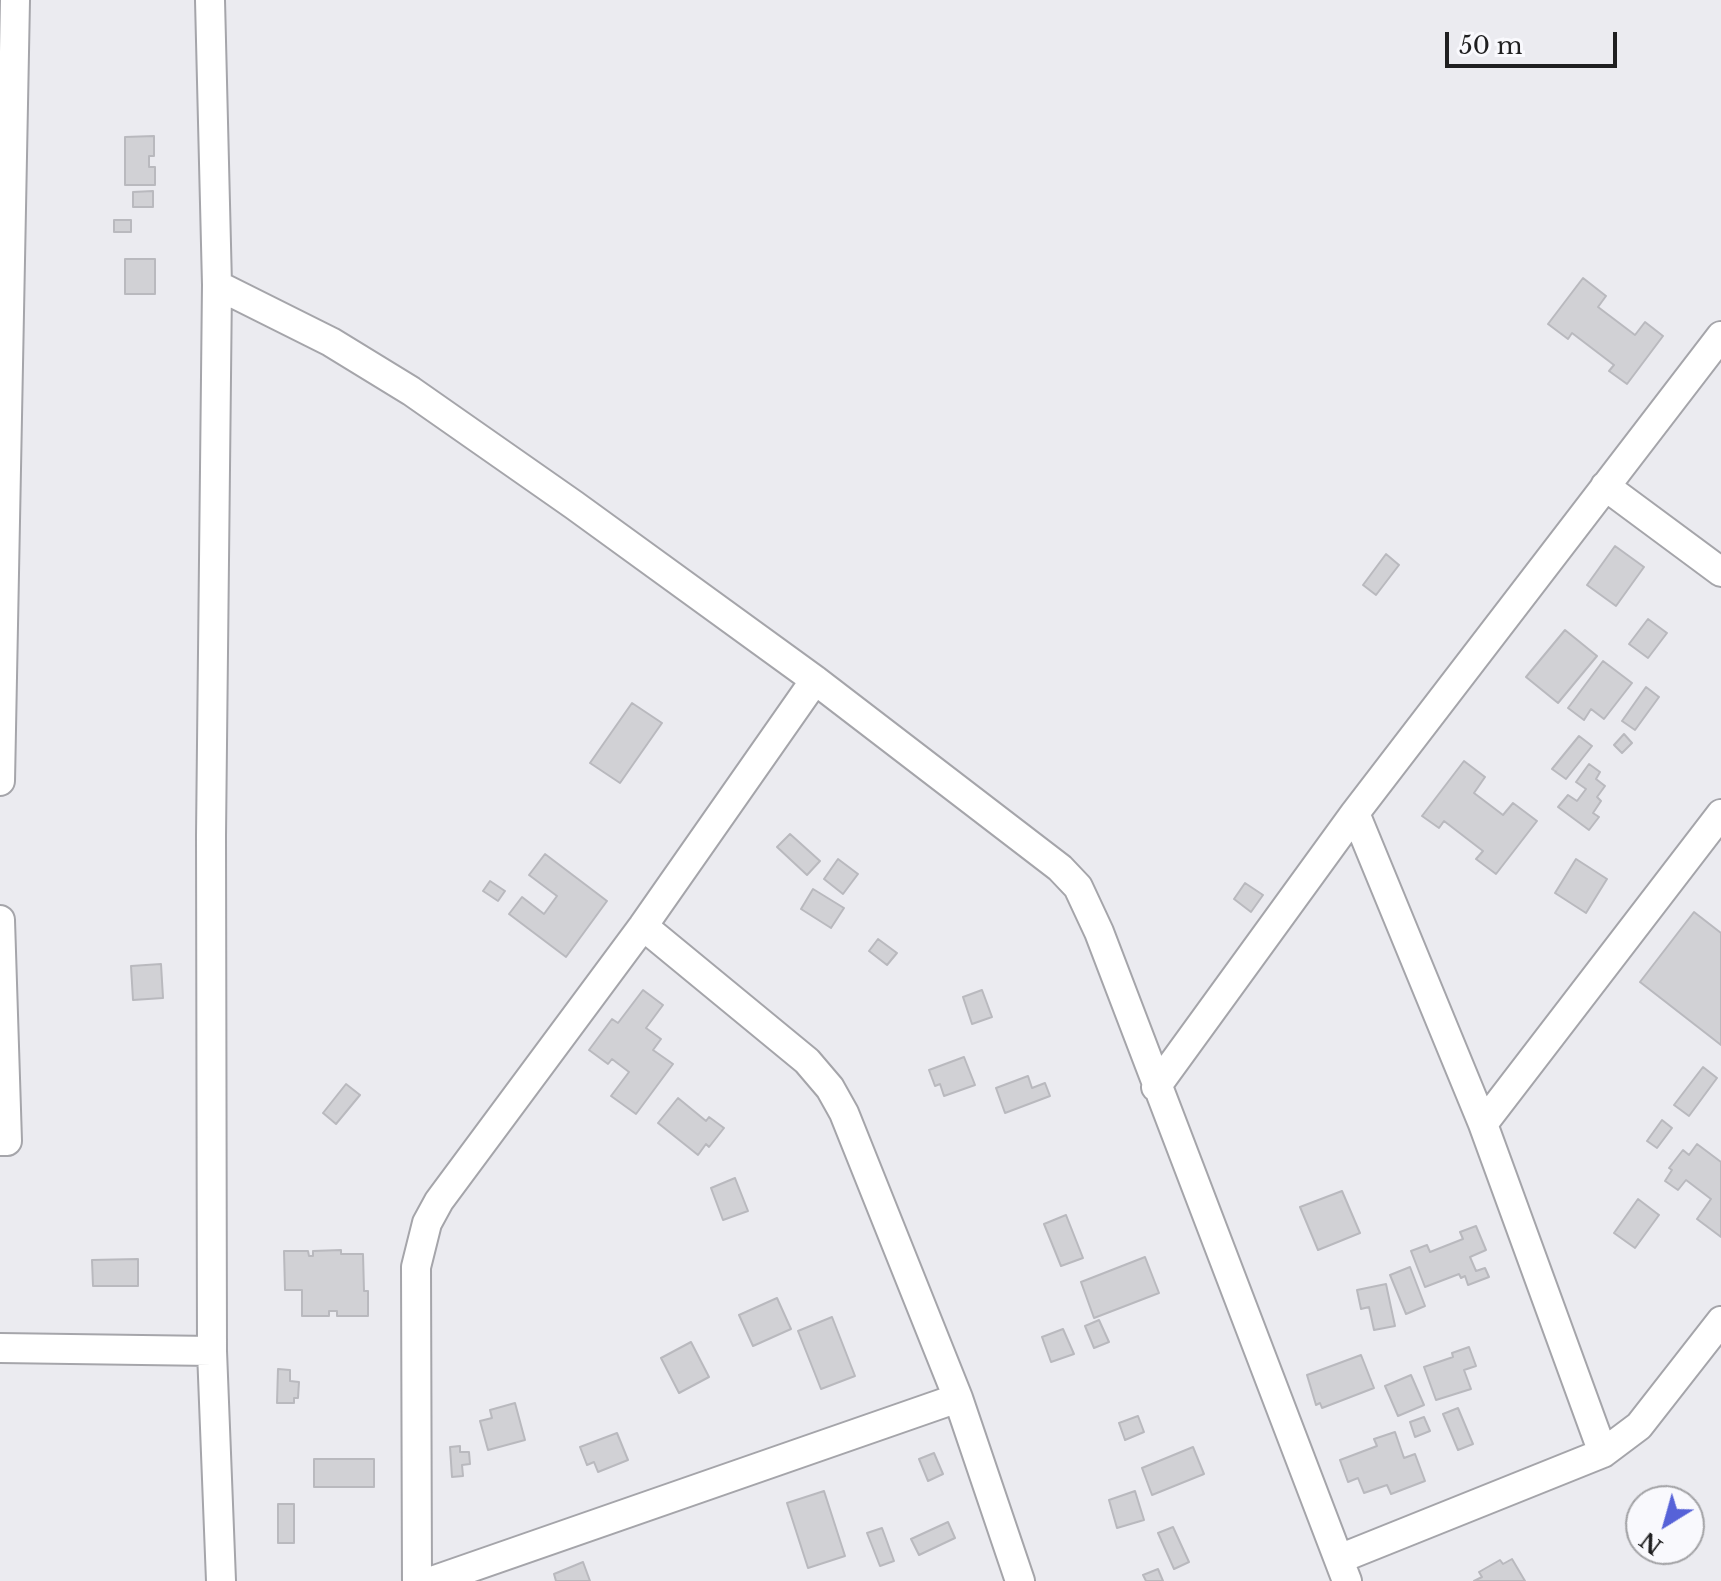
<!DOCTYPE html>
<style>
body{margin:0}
#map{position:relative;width:1721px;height:1581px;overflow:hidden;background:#ebebf0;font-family:"Libre Baskerville",serif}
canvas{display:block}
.north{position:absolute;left:1625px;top:1485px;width:80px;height:80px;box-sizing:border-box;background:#f9f9fd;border:2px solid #a2a2a5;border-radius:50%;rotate:217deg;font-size:22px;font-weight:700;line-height:32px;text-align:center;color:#1f1f20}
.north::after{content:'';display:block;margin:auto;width:28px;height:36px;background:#5662d8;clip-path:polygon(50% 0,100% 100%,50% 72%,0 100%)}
.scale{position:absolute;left:1445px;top:32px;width:172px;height:36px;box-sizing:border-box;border:4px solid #1f1f20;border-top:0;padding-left:10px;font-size:24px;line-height:28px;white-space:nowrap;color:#1f1f20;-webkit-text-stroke:6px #f9f9fd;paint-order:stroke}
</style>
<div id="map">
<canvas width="1721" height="1581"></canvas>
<div class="north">N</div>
<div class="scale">50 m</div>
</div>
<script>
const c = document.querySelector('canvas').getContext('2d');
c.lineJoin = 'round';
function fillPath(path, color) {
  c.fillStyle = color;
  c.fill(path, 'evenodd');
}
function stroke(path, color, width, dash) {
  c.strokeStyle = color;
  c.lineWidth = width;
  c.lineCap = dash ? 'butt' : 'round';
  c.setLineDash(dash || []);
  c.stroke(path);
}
const building = new Path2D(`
 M 154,136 L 154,156 L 149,156 L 149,167 L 155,167 L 155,185 L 125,185 L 125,137 Z
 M 153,191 L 153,207 L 133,207 L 133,192 Z
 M 114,220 L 131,220 L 131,232 L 114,232 Z
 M 125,259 L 155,259 L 155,294 L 125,294 Z
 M 1583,278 L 1606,296 L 1598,307 L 1635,335 L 1645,322 L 1663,336 L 1627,384 L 1609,371 L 1614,365 L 1572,333 L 1568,339 L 1548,324 Z
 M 1615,546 L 1644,567 L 1616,606 L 1587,585 Z
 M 1386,554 L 1399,565 L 1376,595 L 1363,585 Z
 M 1648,619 L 1667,633 L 1648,658 L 1629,644 Z
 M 1565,630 L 1597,656 L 1558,703 L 1526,677 Z
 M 1603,661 L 1632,683 L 1604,719 L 1591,709 L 1584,720 L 1568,708 Z
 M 1646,687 L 1659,697 L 1635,730 L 1622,721 Z
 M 632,703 L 662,723 L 620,783 L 590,763 Z
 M 1624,734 L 1632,743 L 1622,753 L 1614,745 Z
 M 1579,736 L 1592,746 L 1566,779 L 1552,769 Z
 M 1464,761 L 1485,777 L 1474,793 L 1503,815 L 1513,803 L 1537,821 L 1496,874 L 1476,859 L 1483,851 L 1444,821 L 1439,828 L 1422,816 Z
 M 1589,764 L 1600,772 L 1596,779 L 1605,786 L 1597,797 L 1601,801 L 1593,813 L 1599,817 L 1589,830 L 1558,807 L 1568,795 L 1577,801 L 1586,789 L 1576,782 Z
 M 790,834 L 820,861 L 807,875 L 777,847 Z
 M 545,854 L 607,901 L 566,957 L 509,914 L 522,897 L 544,914 L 557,896 L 529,875 Z
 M 838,859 L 858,874 L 843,894 L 824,879 Z
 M 1576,859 L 1607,879 L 1586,913 L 1555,893 Z
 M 490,881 L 505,891 L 498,901 L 483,891 Z
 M 1245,883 L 1263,895 L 1251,912 L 1234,899 Z
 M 813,889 L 844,908 L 831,928 L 801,909 Z
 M 1694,912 L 1721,933 L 1721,1045 L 1640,982 Z
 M 878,939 L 897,953 L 887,965 L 869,951 Z
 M 161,964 L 163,998 L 133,1000 L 131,966 Z
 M 643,990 L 663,1005 L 646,1028 L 661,1039 L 653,1050 L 673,1064 L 636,1114 L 611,1096 L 629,1072 L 612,1059 L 608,1064 L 589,1050 L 612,1019 L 618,1023 Z
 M 982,990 L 992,1017 L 972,1024 L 963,997 Z
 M 964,1057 L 975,1085 L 944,1096 L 940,1084 L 935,1086 L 929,1070 Z
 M 1703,1067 L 1717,1078 L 1689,1116 L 1674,1105 Z
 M 1028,1076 L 1032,1088 L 1045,1083 L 1050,1096 L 1005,1113 L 996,1088 Z
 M 346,1084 L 360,1095 L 336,1124 L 323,1113 Z
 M 678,1098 L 706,1121 L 709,1117 L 724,1128 L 709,1147 L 706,1144 L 698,1155 L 658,1123 Z
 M 1662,1120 L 1672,1128 L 1657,1148 L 1647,1141 Z
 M 1697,1144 L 1721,1162 L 1721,1237 L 1697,1219 L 1711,1199 L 1686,1180 L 1678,1190 L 1665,1181 L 1672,1170 L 1669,1168 L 1683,1150 L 1689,1155 Z
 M 735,1178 L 748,1211 L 723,1220 L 711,1188 Z
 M 1342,1191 L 1360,1233 L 1318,1250 L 1300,1207 Z
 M 1638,1199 L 1659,1215 L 1635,1248 L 1614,1233 Z
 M 1066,1215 L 1083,1258 L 1061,1266 L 1044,1224 Z
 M 1476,1226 L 1486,1250 L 1470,1257 L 1476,1271 L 1485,1268 L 1489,1277 L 1468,1285 L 1465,1276 L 1461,1278 L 1459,1274 L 1425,1287 L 1411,1251 L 1427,1245 L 1430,1252 L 1463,1239 L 1460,1232 Z
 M 341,1250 L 341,1254 L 363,1254 L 364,1291 L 368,1291 L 368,1316 L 337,1316 L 337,1311 L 329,1311 L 329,1316 L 302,1316 L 302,1290 L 285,1290 L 284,1251 L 308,1251 L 309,1256 L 313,1256 L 313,1251 Z
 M 1145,1257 L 1159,1293 L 1094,1318 L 1081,1282 Z
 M 138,1259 L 138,1286 L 93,1286 L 92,1260 Z
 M 1410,1267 L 1425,1306 L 1406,1314 L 1390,1275 Z
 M 1386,1284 L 1395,1326 L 1374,1330 L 1369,1307 L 1361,1309 L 1357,1290 Z
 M 777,1298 L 791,1329 L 753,1346 L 739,1315 Z
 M 832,1317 L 855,1376 L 821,1389 L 798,1331 Z
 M 1099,1320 L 1109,1342 L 1094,1348 L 1085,1326 Z
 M 1063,1329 L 1074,1354 L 1051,1362 L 1042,1337 Z
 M 691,1342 L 709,1377 L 679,1393 L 661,1358 Z
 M 1469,1347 L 1476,1366 L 1464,1370 L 1471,1389 L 1436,1400 L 1424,1367 L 1453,1357 L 1452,1353 Z
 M 1361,1355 L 1374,1388 L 1322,1408 L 1320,1403 L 1316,1405 L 1307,1375 Z
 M 278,1369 L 290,1370 L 290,1381 L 299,1382 L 298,1398 L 294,1398 L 294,1403 L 277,1403 Z
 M 1411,1375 L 1424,1405 L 1398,1416 L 1385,1386 Z
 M 515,1403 L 525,1440 L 488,1450 L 480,1421 L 492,1418 L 490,1410 Z
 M 1458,1408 L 1473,1444 L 1458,1450 L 1443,1414 Z
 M 1138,1416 L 1144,1432 L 1125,1440 L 1119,1423 Z
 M 1424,1417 L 1430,1431 L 1415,1437 L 1410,1422 Z
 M 1395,1432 L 1404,1458 L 1415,1454 L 1425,1481 L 1391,1494 L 1387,1485 L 1364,1493 L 1358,1478 L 1348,1482 L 1340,1460 L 1377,1446 L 1374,1439 Z
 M 617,1433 L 628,1460 L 598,1472 L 594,1462 L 587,1465 L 580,1447 Z
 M 460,1446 L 460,1452 L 469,1452 L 470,1464 L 462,1465 L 463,1476 L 452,1477 L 450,1447 Z
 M 1193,1447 L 1204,1474 L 1152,1495 L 1142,1468 Z
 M 934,1453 L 943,1474 L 928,1481 L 919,1459 Z
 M 314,1459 L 374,1459 L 374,1487 L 314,1487 Z
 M 824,1491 L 845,1556 L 808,1568 L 787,1503 Z
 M 1135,1491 L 1144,1520 L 1117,1528 L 1109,1500 Z
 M 278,1504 L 294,1504 L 294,1543 L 278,1543 Z
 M 948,1522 L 955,1538 L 919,1555 L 911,1539 Z
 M 1173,1527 L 1189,1562 L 1174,1569 L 1158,1533 Z
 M 882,1528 L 894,1561 L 880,1566 L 867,1533 Z
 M 1512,1559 L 1525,1581 L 1474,1581 L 1482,1577 L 1479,1572 L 1500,1560 L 1503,1564 Z
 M 583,1562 L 590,1581 L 556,1581 L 554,1574 Z
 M 1158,1569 L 1163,1581 L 1146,1581 L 1143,1575 Z`);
fillPath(building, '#d1d1d5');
stroke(building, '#b9b9be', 2);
const minor = new Path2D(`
 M 210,0 L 217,285 L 211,835 L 212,1351 L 221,1581
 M 217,285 L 331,342 L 411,391 L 574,505 L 815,680 L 1060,868 L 1078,887 L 1099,932 L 1347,1581
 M 1605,486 L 1721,572
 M 0,781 L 15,0
 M 1355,813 L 1483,1124 L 1603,1453
 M 0,920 L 7,1141 L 0,1141
 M 643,926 L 807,1061 L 830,1088 L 844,1113 L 958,1398 L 1020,1581
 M 1156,1087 L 1355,813 L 1721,336
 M 1483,1124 L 1721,814
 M 0,1348 L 212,1351
 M 1339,1559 L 1603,1453 L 1639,1426 L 1721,1321
 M 417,1581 L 416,1267 L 427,1223 L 439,1201 L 643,926 L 815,680
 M 432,1581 L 958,1398`);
stroke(minor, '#a5a5aa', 32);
stroke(minor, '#fff', 28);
</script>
